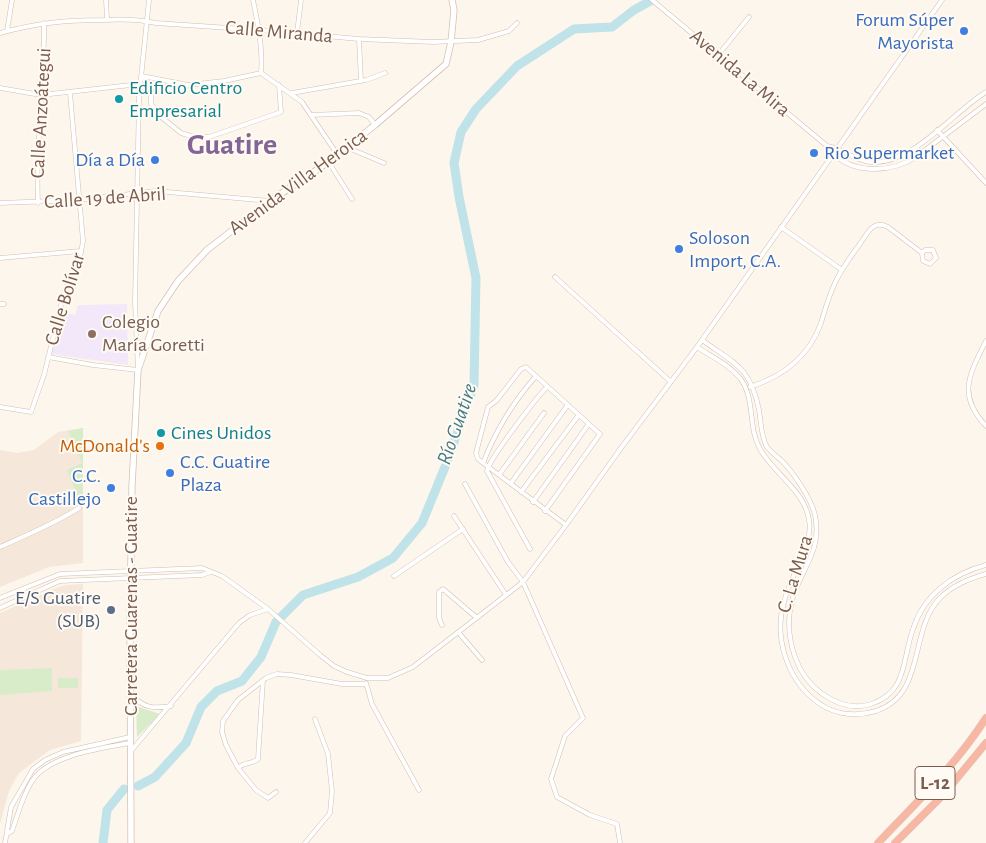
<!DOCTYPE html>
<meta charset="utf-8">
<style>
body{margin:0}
canvas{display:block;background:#fdf6ec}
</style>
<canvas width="986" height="843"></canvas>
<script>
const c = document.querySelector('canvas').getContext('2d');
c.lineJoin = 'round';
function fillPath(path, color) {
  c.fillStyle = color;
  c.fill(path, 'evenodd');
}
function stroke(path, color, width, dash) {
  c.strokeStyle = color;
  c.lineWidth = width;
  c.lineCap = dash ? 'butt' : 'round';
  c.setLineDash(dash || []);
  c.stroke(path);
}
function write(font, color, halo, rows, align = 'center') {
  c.font = font + ' "Alegreya Sans",sans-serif';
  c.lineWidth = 4;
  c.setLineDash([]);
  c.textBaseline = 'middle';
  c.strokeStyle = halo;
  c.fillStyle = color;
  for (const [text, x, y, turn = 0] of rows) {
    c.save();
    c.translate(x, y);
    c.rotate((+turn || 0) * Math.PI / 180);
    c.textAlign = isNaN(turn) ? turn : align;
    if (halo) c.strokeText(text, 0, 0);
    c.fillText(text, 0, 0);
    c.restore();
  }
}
fillPath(new Path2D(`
 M 83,428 L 83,563 L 49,567 L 0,587 L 0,450 L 17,453 L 34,450 L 58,432 Z
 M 83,584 L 81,741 L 50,750 L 19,773 L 9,791 L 0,824 L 0,613 L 56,588 L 66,585 Z`), '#f5e8da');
fillPath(new Path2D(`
 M 127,304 L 128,365 L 51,354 L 62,312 L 75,315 L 78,305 Z`), '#f3e8fa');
fillPath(new Path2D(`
 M 83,428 L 83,500 L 80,502 L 67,470 L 82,463 L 68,431 Z
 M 52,668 L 52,691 L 0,695 L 0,670 Z
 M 58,678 L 78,678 L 78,688 L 58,688 Z
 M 136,706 L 160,714 L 137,737 Z`), '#d8ecc9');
stroke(new Path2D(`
 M 138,786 L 155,777 L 186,743 L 201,707 L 217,691 L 242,681 L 261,657 L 276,622 L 303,595 L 358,577 L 393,558 L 422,523 L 447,462 L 474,385 L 476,278 L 459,197 L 454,163 L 461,132 L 476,109 L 517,66 L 574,29 L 612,27 L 634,10 L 652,0
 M 103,843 L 107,810 L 124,789`), '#bfe3e8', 9);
const street = new Path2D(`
 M 106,0 L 107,20
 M 253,0 C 258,24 263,48 261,73
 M 652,0 L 827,146
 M 7,31 L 12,0
 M 0,33 C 37,23 65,20 103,20 C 121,19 138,19 156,23 L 259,30 L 359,39 L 433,42 L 478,40 L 509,31 L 517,23
 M 297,33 L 301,0
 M 359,39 L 361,81
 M 719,54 L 749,17
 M 261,73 L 302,102 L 337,154
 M 142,76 L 151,87 L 151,104 L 160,116 L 181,133 L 194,137 L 209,137 L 281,112 L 279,85
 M 142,76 L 188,85 L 224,81 L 261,73
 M 0,88 L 41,95 L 140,84
 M 986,92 C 952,113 912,166 870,162 C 853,160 842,148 827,146 C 847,175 889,174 916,157 L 986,104
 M 292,93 L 366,80 L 385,73
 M 311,115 L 359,113 L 369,117 L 375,125
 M 937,130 L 986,183
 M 346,147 L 384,163
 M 328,161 L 352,199
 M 0,203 L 78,200 L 156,191 L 270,201
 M 38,203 C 35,142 45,83 44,23
 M 781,227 L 842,270
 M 0,258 L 81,251
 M 555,277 L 671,382
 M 0,304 L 4,304
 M 702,340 C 735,364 750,366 759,410 C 761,422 761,437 767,447 C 771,452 776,456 781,460 C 793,472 811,498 815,515 C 822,551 803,566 793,597 C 787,617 788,637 795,657 C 800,671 809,684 821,693 C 835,703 853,710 871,704 C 908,692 902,659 913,629 C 924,595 952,574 986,565
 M 986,341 C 969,375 957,395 986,426
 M 697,347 C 712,357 732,366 742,381 C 755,401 748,428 760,449 C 774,474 805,491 809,520 C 812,535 804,549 799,563 C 794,576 787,589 784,602 C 774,636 786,675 812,698 C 830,714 853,718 876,711 C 927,694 908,631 940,598 C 953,585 969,579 986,574
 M 48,357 L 93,365 L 138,370 L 135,302 L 139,97 L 149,0
 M 750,387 C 784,376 809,357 821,323 C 825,309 829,296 835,283 C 843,265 857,249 868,232 C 874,224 880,223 888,227 L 922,253 L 923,261 L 930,264 L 936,258 L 933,250 L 925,250 L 922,253
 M 0,407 L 31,412 L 44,375 L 64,293 L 80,258 L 83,241 L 70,93
 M 483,463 C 496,430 513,402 536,376
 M 499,475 L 544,413
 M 511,483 L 567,406
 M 465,484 L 508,562 L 523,582 L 583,718 L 565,736 L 551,779 L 557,797 L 590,815 L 617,824 L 620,843
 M 521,492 L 578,416
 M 533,502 L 588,425
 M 545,511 L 600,434 L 526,367 L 521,369 L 497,400 L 488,407 L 476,453 L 478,459 L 483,463 L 566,525
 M 454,516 L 506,595
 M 0,547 C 27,535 54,524 79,508
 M 530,549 L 487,471 C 489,459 537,397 547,387
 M 394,576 L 463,529
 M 0,598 L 60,574 L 202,568 L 222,576 L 268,609 L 320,655 L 334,666 L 347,672 L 367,678 L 388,678 L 413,667 L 483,613 L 523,582 L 566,525 L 621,448 L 697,347 L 942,0
 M 0,608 L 60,581 L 202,575 L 211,572
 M 442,625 L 439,618 L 439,592 L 443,589 L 477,618
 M 458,632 L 482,660
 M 366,683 L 372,704 L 419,790
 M 131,694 C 143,708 153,709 171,706
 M 131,751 L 239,623 L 250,615 L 268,609
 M 238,768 C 243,762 253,764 258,759 L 263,680
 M 276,792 L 268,798 L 256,790 L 238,768 L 226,745 L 222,732 L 223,721 L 238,700 L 266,678 L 277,674 L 291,675 L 342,684 L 366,684
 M 7,834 L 12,831 C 18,814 22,797 32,781 C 49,755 102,748 130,743
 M 5,843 L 11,807 L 33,769 L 45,760 L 63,752 L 130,737
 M 305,843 L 330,813 L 332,791 L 328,754 L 315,719`);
const secondary = new Path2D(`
 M 131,843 L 130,627 L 132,486 L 138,370 L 158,311 L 178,281 L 207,250 L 270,201 L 324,165 L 375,125 L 446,64 L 451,42 L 454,10 L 452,0`);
const highway = new Path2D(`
 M 878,843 C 916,803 956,765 986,718
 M 895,843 L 944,794 L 986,743`);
stroke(street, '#d1beb0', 5);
stroke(secondary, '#d6c0b0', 7);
stroke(highway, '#dad1cd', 8);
stroke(street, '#fff', 4);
stroke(secondary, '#fff', 5.5);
stroke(highway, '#f7b7a3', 7);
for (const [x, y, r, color] of [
 [964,31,5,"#3f7fe0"],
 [119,99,5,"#0f9aa8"],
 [814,153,5,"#3f7fe0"],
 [155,160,5,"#3f7fe0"],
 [679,249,5,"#3f7fe0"],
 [92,334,5,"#8d6e63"],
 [161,433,5,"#0f9aa8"],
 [160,446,5,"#e8710a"],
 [170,473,5,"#3f7fe0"],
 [111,488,5,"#3f7fe0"],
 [111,610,5,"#5c6f8a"]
]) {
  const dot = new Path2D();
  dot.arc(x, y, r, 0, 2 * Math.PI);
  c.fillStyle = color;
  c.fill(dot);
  stroke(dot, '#fffaf3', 2);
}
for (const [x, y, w] of [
 [935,783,40]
]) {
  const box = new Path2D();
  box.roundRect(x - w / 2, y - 16.5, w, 33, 4);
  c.fillStyle = '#fffaf3';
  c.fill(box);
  stroke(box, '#7a5c4d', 1);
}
write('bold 19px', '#7a5c4d', null, [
 ["L-12",935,783]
]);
write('20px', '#366cbe', '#fffaf3', [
 ["Forum Súper",954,20],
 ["Mayorista",954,43],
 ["Rio Supermarket",824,153,"left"],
 ["Día a Día",145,160],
 ["Soloson",689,238,"left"],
 ["Import, C.A.",689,261,"left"],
 ["C.C. Guatire",180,462,"left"],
 ["Plaza",180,485,"left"],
 ["C.C.",101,476],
 ["Castillejo",101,499]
], 'right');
write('20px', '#7a5c4d', '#fffaf3', [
 ["Calle Miranda",279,32,5],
 ["Avenida La Mira",740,73,40],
 ["Calle Anzoátegui",41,113,-87],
 ["Avenida Villa Heroica",298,182,-36],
 ["Calle 19 de Abril",105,198,-4],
 ["Calle Bolívar",65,299,-73],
 ["C. La Mura",795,574,-73],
 ["Carretera Guarenas - Guatire",131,606,-90]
]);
write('20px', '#0d838f', '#fffaf3', [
 ["Edificio Centro",129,88],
 ["Empresarial",129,111],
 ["Cines Unidos",171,433]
], 'left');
write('20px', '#785e54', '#fffaf3', [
 ["Colegio",102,322],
 ["María Goretti",102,345]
], 'left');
write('20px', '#c56008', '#fffaf3', [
 ["McDonald's",150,446]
], 'right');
write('20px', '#4e5e75', '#fffaf3', [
 ["E/S Guatire",101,598],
 ["(SUB)",101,621]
], 'right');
write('italic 21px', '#437c86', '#fffaf3', [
 ["Río Guatire",457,424,-71]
]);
write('bold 30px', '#846695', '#fffaf3', [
 ["Guatire",232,145]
]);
</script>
